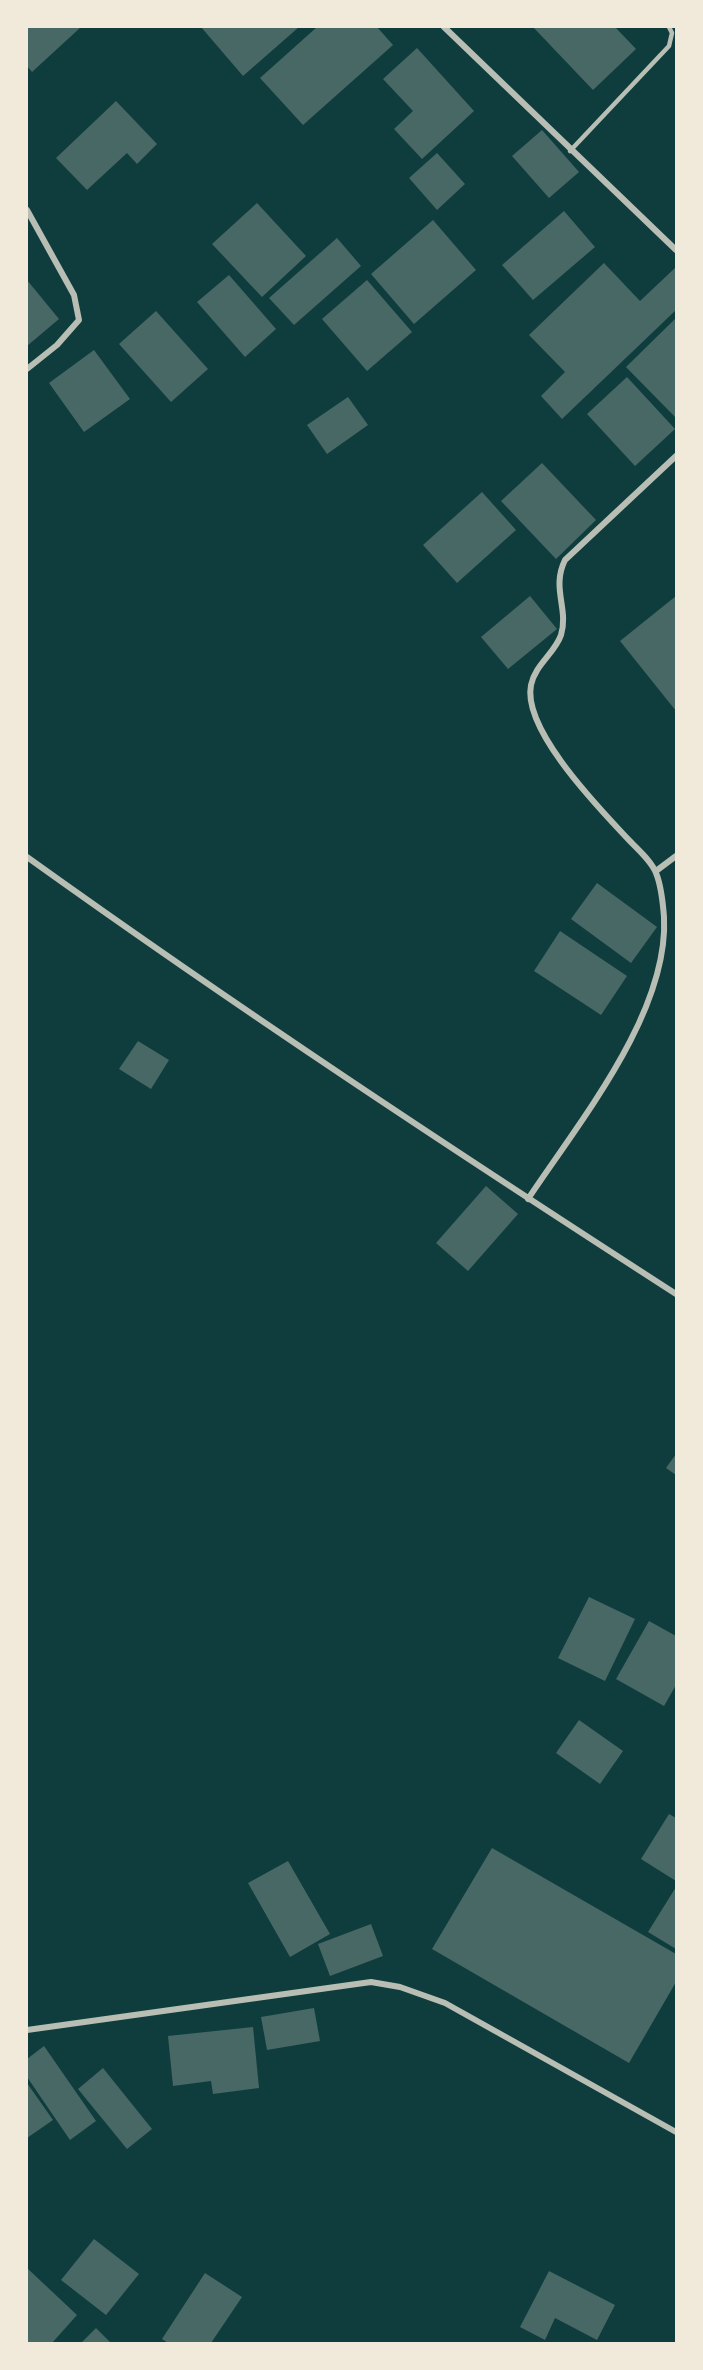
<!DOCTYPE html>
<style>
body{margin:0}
#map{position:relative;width:703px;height:2370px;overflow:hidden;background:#0f3d3e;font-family:Arial,sans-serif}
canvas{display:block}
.frame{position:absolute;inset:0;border:28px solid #f1e9da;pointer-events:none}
</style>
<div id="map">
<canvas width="703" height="2370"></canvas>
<div class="frame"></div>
</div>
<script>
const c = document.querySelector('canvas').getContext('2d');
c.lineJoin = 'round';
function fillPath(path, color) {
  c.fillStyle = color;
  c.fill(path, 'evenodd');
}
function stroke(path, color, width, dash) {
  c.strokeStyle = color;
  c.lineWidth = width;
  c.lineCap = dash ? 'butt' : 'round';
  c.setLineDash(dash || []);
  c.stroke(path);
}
fillPath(new Path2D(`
 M 27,27 L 81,27 L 32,72 L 27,66 Z
 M 201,27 L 299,27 L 243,76 Z
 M 317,27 L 377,27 L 393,45 L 303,125 L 260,78 Z
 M 533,27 L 615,27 L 636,49 L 593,90 Z
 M 417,48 L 474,111 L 422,159 L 394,129 L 413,111 L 383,79 Z
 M 116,101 L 157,144 L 137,164 L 127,153 L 87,190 L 56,158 Z
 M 542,130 L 579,172 L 549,198 L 512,156 Z
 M 437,153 L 465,184 L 437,210 L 409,178 Z
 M 257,203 L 306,256 L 262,297 L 212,244 Z
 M 564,211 L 595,247 L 533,300 L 502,265 Z
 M 433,220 L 476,270 L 414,324 L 371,274 Z
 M 337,238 L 361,266 L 294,325 L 269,298 Z
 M 604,263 L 640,301 L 676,267 L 676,310 L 562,419 L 541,396 L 565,372 L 529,335 Z
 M 229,275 L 276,329 L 245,357 L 197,302 Z
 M 27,280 L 59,319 L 27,346 Z
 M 367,280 L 412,332 L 367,371 L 322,319 Z
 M 156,311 L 208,369 L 171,402 L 119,344 Z
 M 676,318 L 676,418 L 626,367 Z
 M 94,350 L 130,399 L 84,432 L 49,383 Z
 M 627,377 L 675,429 L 635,466 L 587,414 Z
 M 348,397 L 368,425 L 327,454 L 307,425 Z
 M 542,463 L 596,520 L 556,559 L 501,501 Z
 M 482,492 L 516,530 L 457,583 L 423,545 Z
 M 530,596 L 557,629 L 508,669 L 481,637 Z
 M 676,596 L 676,711 L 620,641 Z
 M 597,883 L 657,927 L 631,963 L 571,919 Z
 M 560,931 L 627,976 L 601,1015 L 534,971 Z
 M 138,1041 L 169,1060 L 151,1089 L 119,1069 Z
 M 486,1186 L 518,1214 L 468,1271 L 436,1243 Z
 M 676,1454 L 676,1475 L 666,1468 Z
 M 589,1597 L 635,1619 L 605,1681 L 558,1658 Z
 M 649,1621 L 676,1636 L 676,1685 L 664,1706 L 616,1679 Z
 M 579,1720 L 623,1751 L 600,1784 L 556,1753 Z
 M 669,1814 L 676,1818 L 676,1881 L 641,1859 Z
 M 492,1848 L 676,1954 L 676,1982 L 629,2063 L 432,1949 Z
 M 288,1861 L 330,1934 L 290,1957 L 248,1883 Z
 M 676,1887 L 676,1949 L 648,1932 Z
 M 371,1924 L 383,1956 L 330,1976 L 318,1944 Z
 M 314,2008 L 320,2041 L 267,2050 L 261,2017 Z
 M 253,2027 L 259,2088 L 213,2094 L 211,2081 L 173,2086 L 168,2036 Z
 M 44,2046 L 96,2121 L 70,2140 L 27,2077 L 27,2059 Z
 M 103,2068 L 152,2129 L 127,2149 L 78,2089 Z
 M 27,2083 L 53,2120 L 27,2138 Z
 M 94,2239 L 139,2274 L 106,2315 L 61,2280 Z
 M 27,2268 L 77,2315 L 52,2343 L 27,2343 Z
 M 549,2271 L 615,2305 L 597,2340 L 555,2318 L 545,2340 L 520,2327 Z
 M 205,2273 L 242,2297 L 211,2343 L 168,2343 L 162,2339 Z
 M 96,2328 L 111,2343 L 81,2343 Z`), '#486865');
stroke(new Path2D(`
 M 570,151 L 669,46 L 672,33 L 669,27`), '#b8beb3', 4.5);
stroke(new Path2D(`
 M 444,27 L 676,250
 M 27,210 L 74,295 L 79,320 L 57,345 L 27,369
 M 27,857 C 239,1009 456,1152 676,1294
 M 656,871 L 676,856
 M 528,1199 C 579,1122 669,1013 664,917 C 663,904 661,885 656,873 C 651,860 636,848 627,838 C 598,807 522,729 531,685 C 535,665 555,653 561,635 C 569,609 551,588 565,560 L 676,456
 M 27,2030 L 371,1982 L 400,1987 L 445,2003 L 676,2132`), '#b8beb3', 6);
</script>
